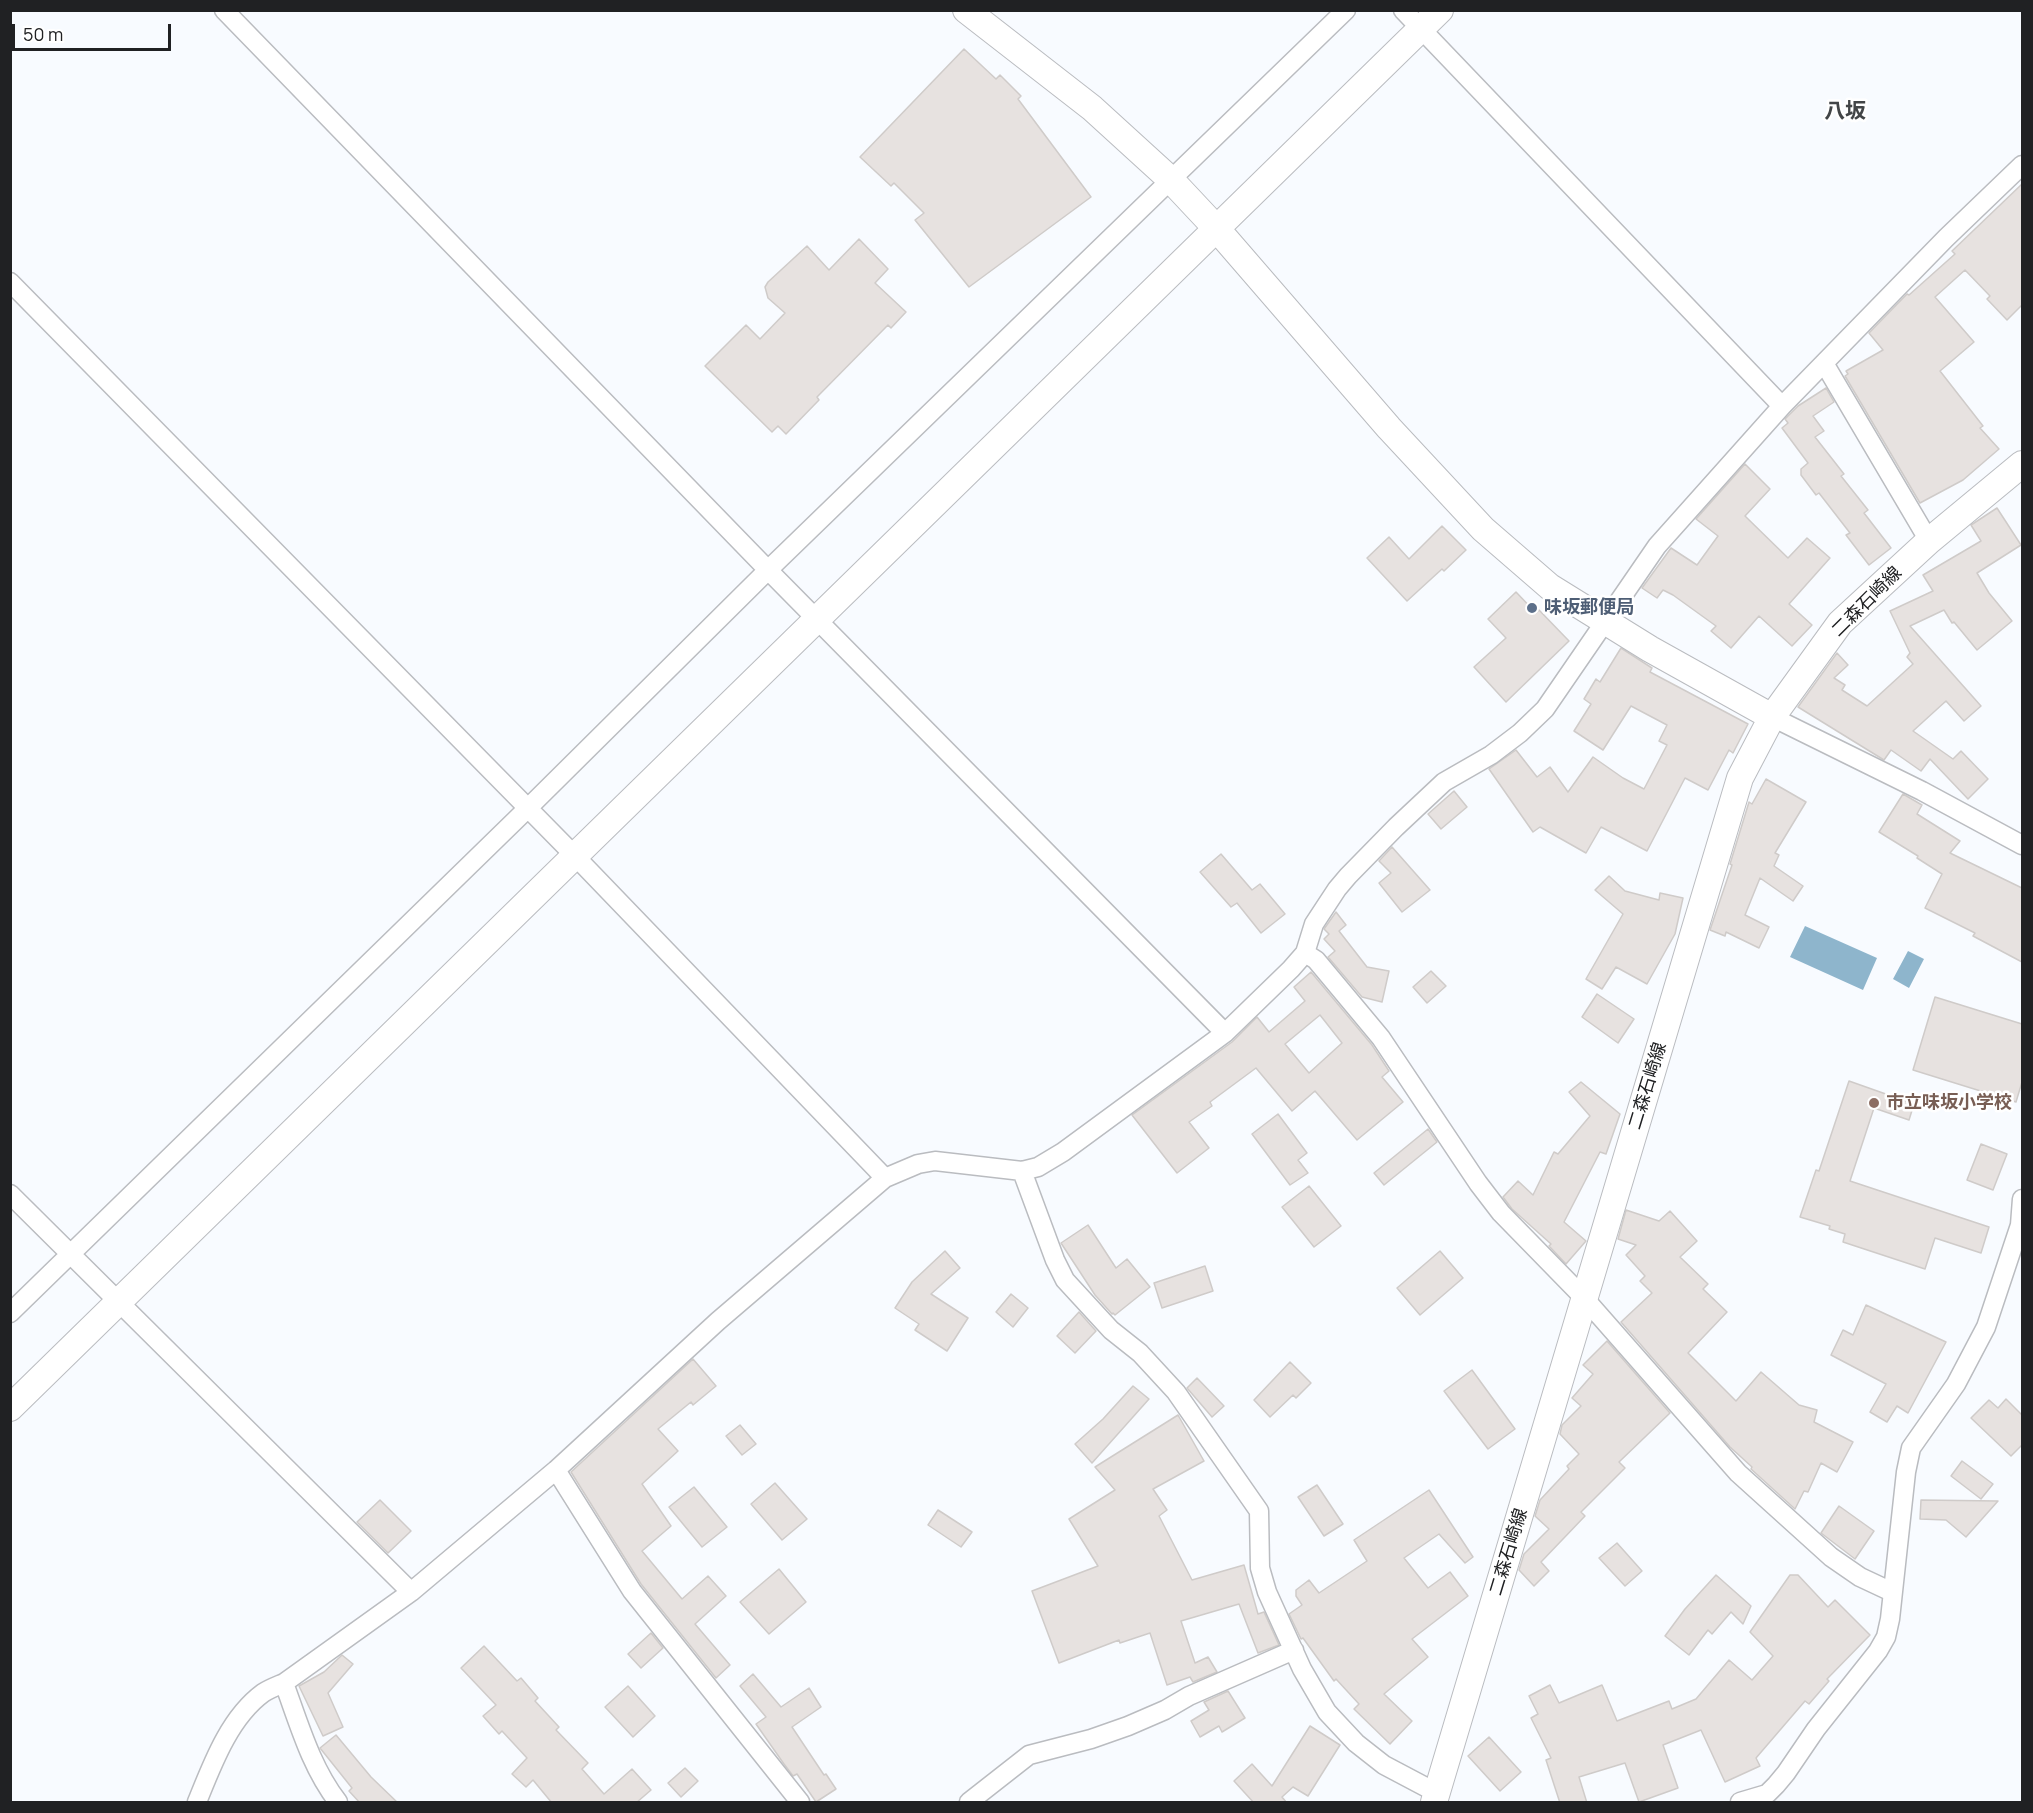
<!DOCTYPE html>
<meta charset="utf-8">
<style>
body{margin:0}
#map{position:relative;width:2033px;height:1813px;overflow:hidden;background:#f8fbff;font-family:Manrope,sans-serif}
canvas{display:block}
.frame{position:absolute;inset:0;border:12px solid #202123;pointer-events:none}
.scale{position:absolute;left:12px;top:24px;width:159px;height:27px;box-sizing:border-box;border:3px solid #202123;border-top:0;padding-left:8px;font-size:18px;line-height:21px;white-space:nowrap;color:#202123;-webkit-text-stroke:4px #fff;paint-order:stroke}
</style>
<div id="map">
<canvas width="2033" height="1813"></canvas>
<div class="frame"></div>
<div class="scale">50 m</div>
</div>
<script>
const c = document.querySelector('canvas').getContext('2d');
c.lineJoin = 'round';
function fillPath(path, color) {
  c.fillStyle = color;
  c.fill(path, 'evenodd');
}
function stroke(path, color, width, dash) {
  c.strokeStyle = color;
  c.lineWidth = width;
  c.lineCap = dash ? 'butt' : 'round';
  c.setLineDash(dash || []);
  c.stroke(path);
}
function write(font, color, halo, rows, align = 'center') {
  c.font = font + ' Manrope,"Noto Sans JP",sans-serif';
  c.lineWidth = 5;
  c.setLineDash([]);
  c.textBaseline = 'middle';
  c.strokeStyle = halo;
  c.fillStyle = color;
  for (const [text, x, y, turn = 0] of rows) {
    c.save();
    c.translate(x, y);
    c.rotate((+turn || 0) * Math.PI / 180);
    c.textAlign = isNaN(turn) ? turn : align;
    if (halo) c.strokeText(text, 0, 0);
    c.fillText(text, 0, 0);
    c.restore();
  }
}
fillPath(new Path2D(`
 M 1805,926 L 1877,958 L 1863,990 L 1790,957 Z
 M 1908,951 L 1924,959 L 1909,988 L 1893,979 Z`), '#8eb5cc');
const building = new Path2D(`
 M 964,49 L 996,79 L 1000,75 L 1021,96 L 1018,99 L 1091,197 L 969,287 L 915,220 L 924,213 L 894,183 L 891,186 L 860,157 Z
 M 2022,184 L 2022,305 L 2007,320 L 1987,299 L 1990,296 L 1965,270 L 1935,297 L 1974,342 L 1940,371 L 1983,426 L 1980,428 L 1999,449 L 1963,480 L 1920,503 L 1845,376 L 1848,374 L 1846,371 L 1883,350 L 1869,333 L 1907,294 L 1909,295 L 1955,254 L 1952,251 Z
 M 859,239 L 888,269 L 875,283 L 906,312 L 891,328 L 888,325 L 817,397 L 819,400 L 786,434 L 778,426 L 772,432 L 705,366 L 746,325 L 760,339 L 785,313 L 768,298 L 765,287 L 768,282 L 807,246 L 829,270 Z
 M 1826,388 L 1834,402 L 1813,416 L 1824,431 L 1815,437 L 1844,474 L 1841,476 L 1868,510 L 1864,513 L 1891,548 L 1869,565 L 1846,535 L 1850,533 L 1819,493 L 1816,495 L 1801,475 L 1801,469 L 1808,463 L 1782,428 L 1788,423 L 1785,419 L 1798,406 Z
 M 1745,464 L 1770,489 L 1745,516 L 1788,558 L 1807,538 L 1830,558 L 1789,604 L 1812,625 L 1792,646 L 1759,616 L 1731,648 L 1711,631 L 1716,626 L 1673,595 L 1663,590 L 1657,598 L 1642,588 L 1671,548 L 1697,565 L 1718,536 L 1696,519 Z
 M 1997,508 L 2021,545 L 1977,573 L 1989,593 L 2012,621 L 1977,650 L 1954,622 L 1952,623 L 1944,610 L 1910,626 L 1981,706 L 1964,721 L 1946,701 L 1913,731 L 1953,759 L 1961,751 L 1988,779 L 1968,799 L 1930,759 L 1921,771 L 1891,750 L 1884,760 L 1798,707 L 1837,653 L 1848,665 L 1834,678 L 1845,685 L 1842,690 L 1867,706 L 1913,664 L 1907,657 L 1910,653 L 1890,611 L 1933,591 L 1923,575 L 1981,541 L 1971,525 Z
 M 1442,526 L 1466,550 L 1444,571 L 1442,569 L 1407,601 L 1367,558 L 1389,537 L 1409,559 Z
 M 1516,592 L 1536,613 L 1539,610 L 1569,641 L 1506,702 L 1474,667 L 1506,638 L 1488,619 Z
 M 1621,648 L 1652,668 L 1650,672 L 1748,724 L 1733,753 L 1729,750 L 1708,790 L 1685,778 L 1647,851 L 1601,827 L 1586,853 L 1540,827 L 1533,832 L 1489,769 L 1516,750 L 1537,777 L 1550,767 L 1568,792 L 1593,757 L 1623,778 L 1644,789 L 1667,745 L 1659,741 L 1667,725 L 1631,706 L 1603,750 L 1574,731 L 1591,704 L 1584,699 L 1596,679 L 1600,682 Z
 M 1766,779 L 1806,802 L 1775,853 L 1779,855 L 1774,866 L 1803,886 L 1793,901 L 1760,878 L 1745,915 L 1769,927 L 1759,948 L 1726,932 L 1725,936 L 1710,930 L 1732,865 L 1730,864 L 1749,802 L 1752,804 Z
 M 1454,791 L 1467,807 L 1441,829 L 1428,814 Z
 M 1903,794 L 1922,805 L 1917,814 L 1960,841 L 1950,853 L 2022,888 L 2022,962 L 1973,936 L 1975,933 L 1925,908 L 1942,874 L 1917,858 L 1918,856 L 1879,832 Z
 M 1392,847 L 1430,890 L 1402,912 L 1379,883 L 1391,873 L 1379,861 Z
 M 1221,854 L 1252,890 L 1260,884 L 1285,914 L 1261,933 L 1237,903 L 1231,907 L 1200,872 Z
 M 1609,876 L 1625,891 L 1659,900 L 1660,893 L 1683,898 L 1675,934 L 1647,984 L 1616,967 L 1602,989 L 1586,979 L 1623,914 L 1595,890 Z
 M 1336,912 L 1346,925 L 1339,931 L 1367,967 L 1389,971 L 1382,1002 L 1362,997 L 1328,957 L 1335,951 L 1324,939 L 1329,934 L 1324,929 Z
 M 1431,971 L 1446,986 L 1427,1003 L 1413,987 Z
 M 1311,972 L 1372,1045 L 1389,1071 L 1382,1077 L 1403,1102 L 1357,1140 L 1315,1091 L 1292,1111 L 1256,1068 L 1210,1102 L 1212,1106 L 1189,1122 L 1209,1148 L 1177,1173 L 1132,1115 L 1232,1042 L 1257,1017 L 1269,1032 L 1305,1001 L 1294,987 ZM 1320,1015 L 1342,1043 L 1309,1073 L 1285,1044 Z
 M 1597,994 L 1634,1019 L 1618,1043 L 1582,1017 Z
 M 1935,997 L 2022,1024 L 2022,1082 L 2016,1102 L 1913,1070 Z
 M 1849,1081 L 1914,1104 L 1909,1120 L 1874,1108 L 1850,1181 L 1989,1227 L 1981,1253 L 1935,1238 L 1925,1269 L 1843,1242 L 1845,1234 L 1829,1229 L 1830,1226 L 1800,1217 L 1816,1170 L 1819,1171 Z
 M 1581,1082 L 1620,1114 L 1606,1154 L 1600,1152 L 1564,1222 L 1586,1241 L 1566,1264 L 1549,1246 L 1551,1244 L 1512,1209 L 1503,1197 L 1518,1181 L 1533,1195 L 1554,1152 L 1558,1154 L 1590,1116 L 1569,1092 Z
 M 1278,1114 L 1307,1153 L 1298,1160 L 1308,1173 L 1290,1185 L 1252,1134 Z
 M 1428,1129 L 1437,1142 L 1384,1185 L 1374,1173 Z
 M 1981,1144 L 2007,1154 L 1993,1190 L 1967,1180 Z
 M 1309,1186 L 1341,1226 L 1314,1247 L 1282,1207 Z
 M 1626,1210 L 1659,1221 L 1670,1211 L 1697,1241 L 1680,1257 L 1708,1284 L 1703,1289 L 1727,1312 L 1688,1353 L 1736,1401 L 1761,1372 L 1799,1405 L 1817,1410 L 1814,1422 L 1853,1442 L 1837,1472 L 1821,1463 L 1808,1492 L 1804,1491 L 1795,1509 L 1751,1469 L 1752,1467 L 1730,1447 L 1621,1322 L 1652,1293 L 1640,1281 L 1645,1276 L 1626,1255 L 1636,1245 L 1618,1239 Z
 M 1088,1225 L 1116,1268 L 1127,1259 L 1150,1287 L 1115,1315 L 1113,1313 L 1112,1314 L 1095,1295 L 1061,1243 Z
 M 945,1251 L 960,1268 L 931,1294 L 968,1318 L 947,1351 L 915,1330 L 919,1324 L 895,1308 L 912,1282 Z
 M 1440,1251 L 1463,1278 L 1420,1315 L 1397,1288 Z
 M 1205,1266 L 1213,1291 L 1162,1308 L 1154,1283 Z
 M 1011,1294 L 1028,1308 L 1013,1327 L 996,1312 Z
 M 1866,1305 L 1946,1342 L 1908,1413 L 1897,1406 L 1887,1422 L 1870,1412 L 1886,1384 L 1831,1355 L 1843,1330 L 1853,1335 Z
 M 1079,1312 L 1096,1331 L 1075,1353 L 1057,1336 Z
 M 1607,1341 L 1670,1413 L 1619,1462 L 1625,1468 L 1581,1512 L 1585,1516 L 1541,1562 L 1549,1571 L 1534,1586 L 1519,1570 L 1524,1554 L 1549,1529 L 1535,1516 L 1540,1500 L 1569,1469 L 1567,1466 L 1579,1454 L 1560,1434 L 1562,1425 L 1581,1406 L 1572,1398 L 1593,1374 L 1583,1365 Z
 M 693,1359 L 716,1386 L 693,1405 L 691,1402 L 658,1429 L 678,1451 L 642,1484 L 671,1526 L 642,1551 L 682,1599 L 708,1576 L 726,1596 L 695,1624 L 730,1665 L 716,1678 L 641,1584 L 571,1472 Z
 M 1290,1362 L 1311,1383 L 1296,1398 L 1293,1395 L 1270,1417 L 1254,1400 Z
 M 1472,1370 L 1515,1429 L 1488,1449 L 1444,1391 Z
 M 1197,1378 L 1224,1406 L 1212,1417 L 1187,1388 Z
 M 1133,1386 L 1149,1399 L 1092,1463 L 1075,1444 L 1103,1419 Z
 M 2006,1399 L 2022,1415 L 2022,1445 L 2011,1456 L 1971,1418 L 1989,1400 L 1998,1408 Z
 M 1178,1415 L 1204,1461 L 1153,1489 L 1167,1510 L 1159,1516 L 1192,1580 L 1244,1565 L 1258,1614 L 1264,1612 L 1279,1645 L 1258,1653 L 1239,1604 L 1181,1621 L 1195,1663 L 1208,1657 L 1217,1672 L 1193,1682 L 1190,1677 L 1167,1685 L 1150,1633 L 1120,1643 L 1119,1640 L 1059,1663 L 1032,1591 L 1098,1566 L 1069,1519 L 1115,1490 L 1095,1467 Z
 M 740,1425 L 756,1444 L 742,1455 L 726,1436 Z
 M 1962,1461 L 1993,1484 L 1981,1499 L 1951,1476 Z
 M 775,1483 L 807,1519 L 782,1540 L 751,1504 Z
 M 1317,1485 L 1343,1524 L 1324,1536 L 1298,1497 Z
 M 694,1487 L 727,1527 L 702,1547 L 669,1507 Z
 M 1429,1490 L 1473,1557 L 1465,1563 L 1439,1534 L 1404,1558 L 1428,1588 L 1450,1572 L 1468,1596 L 1412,1639 L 1428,1657 L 1384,1694 L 1412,1721 L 1390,1744 L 1354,1709 L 1359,1704 L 1336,1679 L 1334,1681 L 1303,1638 L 1301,1639 L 1289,1614 L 1302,1605 L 1296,1596 L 1296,1590 L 1309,1580 L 1319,1593 L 1367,1561 L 1354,1540 Z
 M 380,1500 L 411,1531 L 388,1553 L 357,1522 Z
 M 1921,1500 L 1998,1501 L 1966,1537 L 1946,1520 L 1920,1519 Z
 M 1839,1506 L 1874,1531 L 1855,1559 L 1821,1533 Z
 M 938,1510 L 972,1532 L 961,1547 L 928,1525 Z
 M 1617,1543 L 1642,1571 L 1625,1586 L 1599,1558 Z
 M 779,1569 L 806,1602 L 769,1634 L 740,1602 Z
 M 1716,1575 L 1751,1606 L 1743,1624 L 1731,1612 L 1712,1634 L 1708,1630 L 1689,1655 L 1665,1636 L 1685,1609 Z
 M 1790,1575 L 1798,1575 L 1828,1607 L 1835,1600 L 1870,1635 L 1827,1679 L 1829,1681 L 1809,1704 L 1805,1701 L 1756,1758 L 1760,1766 L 1725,1782 L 1701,1730 L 1663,1745 L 1678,1788 L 1639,1802 L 1625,1763 L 1579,1777 L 1587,1803 L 1560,1803 L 1546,1760 L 1551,1758 L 1531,1718 L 1538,1714 L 1529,1696 L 1550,1685 L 1559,1703 L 1602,1685 L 1617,1721 L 1669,1701 L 1672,1709 L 1696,1699 L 1729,1660 L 1752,1680 L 1773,1656 L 1750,1632 Z
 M 651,1633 L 663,1648 L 641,1668 L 628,1654 Z
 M 484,1646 L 517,1681 L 521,1678 L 538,1698 L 535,1701 L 559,1727 L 556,1730 L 588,1763 L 582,1769 L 604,1794 L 632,1769 L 651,1790 L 636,1803 L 552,1803 L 533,1780 L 526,1787 L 512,1774 L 527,1758 L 502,1731 L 499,1734 L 483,1716 L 496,1705 L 461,1668 Z
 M 342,1655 L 353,1664 L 328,1693 L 343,1727 L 323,1736 L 299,1686 L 324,1672 Z
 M 753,1674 L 781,1707 L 809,1688 L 821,1707 L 792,1727 L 824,1775 L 826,1774 L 836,1789 L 816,1802 L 797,1774 L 793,1776 L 784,1764 L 756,1724 L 766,1717 L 740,1686 Z
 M 628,1686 L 655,1716 L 633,1737 L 605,1707 Z
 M 1228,1691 L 1245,1718 L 1222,1732 L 1219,1726 L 1200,1737 L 1191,1721 L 1209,1710 L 1204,1702 Z
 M 1310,1726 L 1340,1745 L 1308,1796 L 1293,1787 L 1282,1797 L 1287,1803 L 1254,1803 L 1234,1781 L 1252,1764 L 1272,1786 Z
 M 336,1735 L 371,1777 L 398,1803 L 360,1803 L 349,1791 L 352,1788 L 320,1748 Z
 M 1489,1737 L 1521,1772 L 1500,1791 L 1468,1756 Z
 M 685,1768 L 698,1781 L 681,1797 L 668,1783 Z`);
fillPath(building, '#e7e2e0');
stroke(building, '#cfcbc9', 1.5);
const street = new Path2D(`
 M 224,10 L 768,570 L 1225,1033
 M 1403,10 L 1782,406
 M 10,282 L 574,855 L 885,1178
 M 1824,363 L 1929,541
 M 1772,717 L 1922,791 L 2022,845
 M 1305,953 L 1316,960 L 1381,1038 L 1478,1183 L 1501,1213 L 1585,1299 L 1738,1473 L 1831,1557 L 1860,1577 L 1892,1592
 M 1022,1171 L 1055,1260 L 1065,1280 L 1111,1330 L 1140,1353 L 1176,1392 L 1259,1511 L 1260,1568 L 1267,1592 L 1302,1669 L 1327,1712 L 1356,1743 L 1384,1765 L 1437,1793
 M 10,1194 L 411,1592
 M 10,1313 L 528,808 L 768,570 L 1346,10
 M 556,1470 L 632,1591 L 800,1802
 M 284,1683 C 299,1724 311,1767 338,1802
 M 197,1802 C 212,1765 229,1718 263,1693 C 269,1689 277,1686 284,1683 L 411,1592 L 556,1470 L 718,1321 L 885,1178 L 918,1164 L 935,1161 L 1022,1171 L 1038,1167 L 1063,1152 L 1225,1033 L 1291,969 L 1305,953 L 1314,924 L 1337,889 L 1348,876 L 1396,827 L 1444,782 L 1491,755 L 1520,733 L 1545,709 L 1657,546 L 1782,406 L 1946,238 L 2022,165
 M 969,1802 L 1029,1755 L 1091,1739 L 1128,1726 L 1165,1710 L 1189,1696 L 1294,1650
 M 1740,1802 L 1767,1794 L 1776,1785 L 1786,1773 L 1816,1729 L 1878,1651 L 1886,1637 L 1890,1619 L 1906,1472 L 1911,1448 L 1956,1384 L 1986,1327 L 2020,1225 L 2022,1199`);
const secondary = new Path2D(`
 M 966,10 L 1092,108 L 1171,180 L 1216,228 L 1389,428 L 1483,529 L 1550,587 L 1650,649 L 1772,717
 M 10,1408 L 1440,10
 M 1434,1802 L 1740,778 L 1772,717 L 1840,623 L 1929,541 L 2022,464`);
stroke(street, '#babcc0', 21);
stroke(secondary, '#babcc0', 28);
stroke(street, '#fff', 18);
stroke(secondary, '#fff', 26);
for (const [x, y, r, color] of [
 [1532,608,6,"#5c6f8a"],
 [1874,1103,6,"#8d6e63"]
]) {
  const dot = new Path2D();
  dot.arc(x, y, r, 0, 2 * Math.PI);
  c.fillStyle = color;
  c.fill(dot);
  stroke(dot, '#fff', 2);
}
write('18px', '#202123', '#fff', [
 ["二森石崎線",1867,602,-45],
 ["二森石崎線",1648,1086,-73],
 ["二森石崎線",1509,1552,-73]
]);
write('bold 18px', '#4e5e75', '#fff', [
 ["味坂郵便局",1544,608]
], 'left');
write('bold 18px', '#785e54', '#fff', [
 ["市立味坂小学校",1886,1103]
], 'left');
write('bold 21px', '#424547', '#fff', [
 ["八坂",1845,112]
]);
</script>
